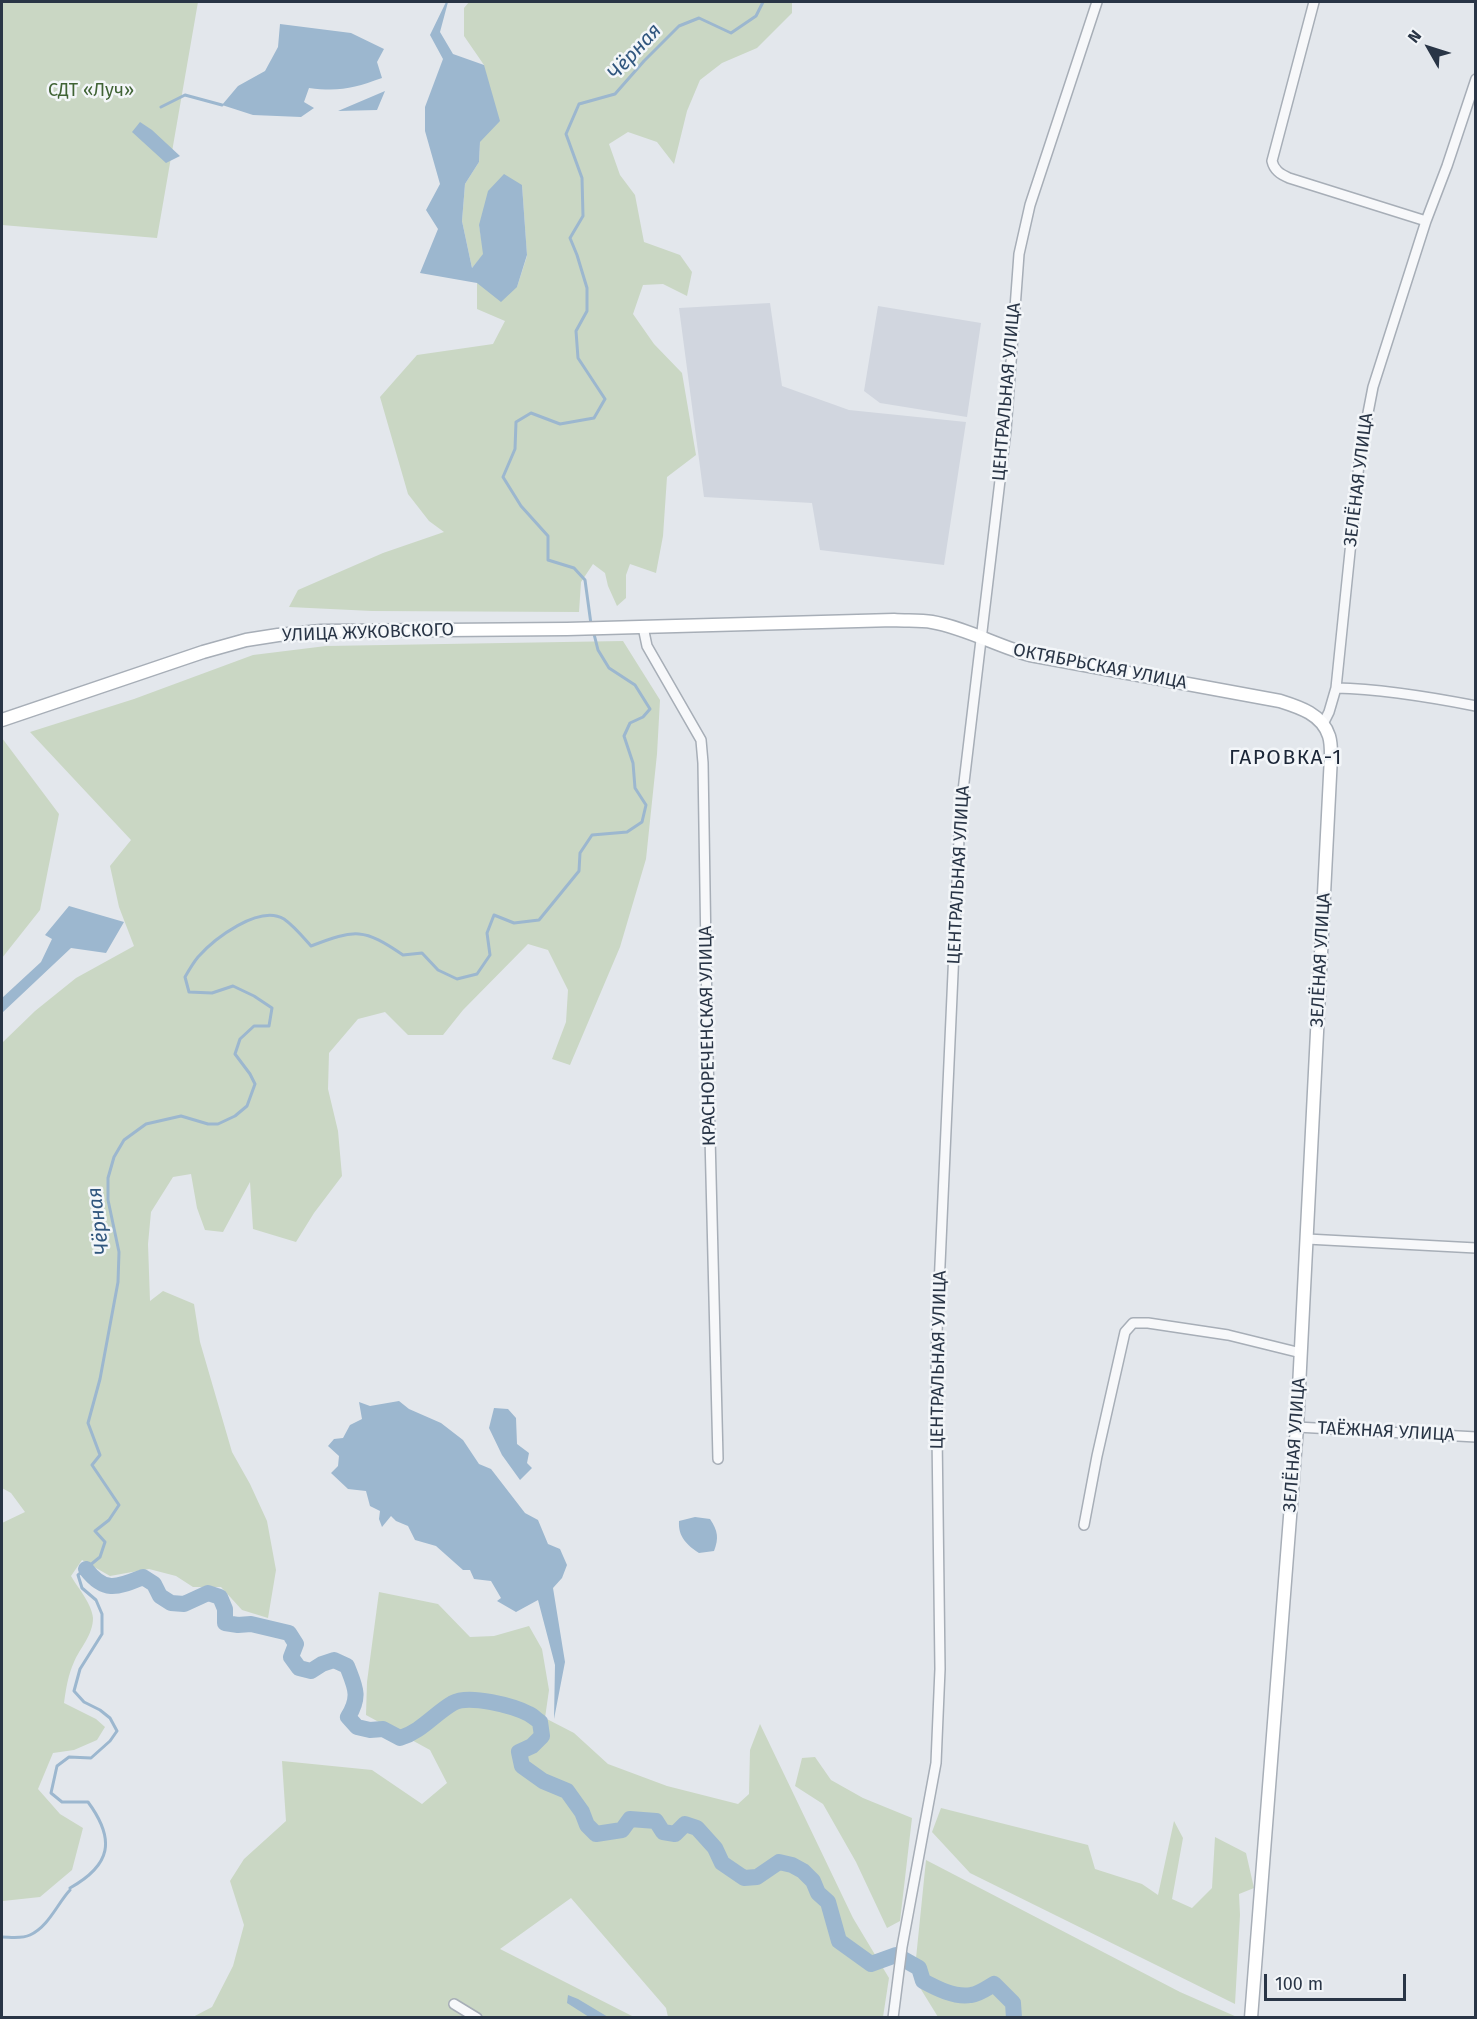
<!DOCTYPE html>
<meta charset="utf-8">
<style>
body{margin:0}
#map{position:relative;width:1477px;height:2019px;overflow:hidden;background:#e3e7ec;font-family:"Fira Sans",sans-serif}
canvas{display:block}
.frame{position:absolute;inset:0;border:3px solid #293546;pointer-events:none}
.north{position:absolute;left:1399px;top:18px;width:60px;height:60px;-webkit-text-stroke:4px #f3f6f9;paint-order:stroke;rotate:309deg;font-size:16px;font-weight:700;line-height:24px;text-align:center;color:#293546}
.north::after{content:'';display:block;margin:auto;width:21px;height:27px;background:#293546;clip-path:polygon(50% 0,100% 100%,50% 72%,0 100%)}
.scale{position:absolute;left:1264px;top:1974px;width:142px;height:27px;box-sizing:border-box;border:3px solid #293546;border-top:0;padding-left:8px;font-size:18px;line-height:21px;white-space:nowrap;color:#293546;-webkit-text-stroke:4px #f3f6f9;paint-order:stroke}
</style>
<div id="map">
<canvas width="1477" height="2019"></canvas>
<div class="frame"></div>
<div class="north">N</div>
<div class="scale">100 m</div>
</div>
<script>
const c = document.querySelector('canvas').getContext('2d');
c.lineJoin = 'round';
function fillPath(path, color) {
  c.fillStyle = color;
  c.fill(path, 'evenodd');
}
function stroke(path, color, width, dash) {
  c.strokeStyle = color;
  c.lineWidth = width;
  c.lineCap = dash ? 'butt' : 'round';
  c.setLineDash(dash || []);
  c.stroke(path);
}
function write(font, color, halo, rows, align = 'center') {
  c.font = font + ' "Fira Sans",sans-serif';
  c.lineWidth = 5;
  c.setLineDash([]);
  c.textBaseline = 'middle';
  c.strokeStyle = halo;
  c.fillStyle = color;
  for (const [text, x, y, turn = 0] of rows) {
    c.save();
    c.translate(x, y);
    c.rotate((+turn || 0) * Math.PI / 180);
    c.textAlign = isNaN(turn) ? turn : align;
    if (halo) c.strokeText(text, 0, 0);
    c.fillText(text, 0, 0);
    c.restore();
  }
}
fillPath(new Path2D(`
 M 770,303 L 782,386 L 849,410 L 966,422 L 944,565 L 820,550 L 812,503 L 704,497 L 679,308 Z
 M 878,306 L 981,323 L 967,417 L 880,403 L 864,391 Z`), '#d1d6df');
fillPath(new Path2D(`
 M 2,2 L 198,2 L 157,238 L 2,225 Z
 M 469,2 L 792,2 L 792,13 L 757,48 L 722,63 L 700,80 L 687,111 L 674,164 L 657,142 L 628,132 L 609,144 L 620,175 L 635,195 L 644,242 L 680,255 L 692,272 L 687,296 L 663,284 L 643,285 L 633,314 L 654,344 L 682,373 L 696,455 L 667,477 L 663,536 L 656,573 L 630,564 L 626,575 L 626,598 L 617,606 L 608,586 L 605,573 L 593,564 L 581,582 L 579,612 L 372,611 L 289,607 L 298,590 L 383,553 L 444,532 L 429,521 L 408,494 L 380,397 L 417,355 L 493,344 L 505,321 L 477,309 L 477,283 L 517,287 L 527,256 L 522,185 L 479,225 L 484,254 L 472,268 L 462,221 L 465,184 L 479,162 L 484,65 L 464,36 L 464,8 Z
 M 623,641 L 660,700 L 657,754 L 646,859 L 620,947 L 570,1065 L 552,1059 L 566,1022 L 568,990 L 548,950 L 528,944 L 463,1010 L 443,1035 L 408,1035 L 385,1012 L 358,1019 L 329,1053 L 328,1089 L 338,1131 L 342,1176 L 314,1213 L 296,1242 L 253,1229 L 250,1182 L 223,1232 L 205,1230 L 197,1208 L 191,1174 L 173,1177 L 151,1212 L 148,1244 L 150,1301 L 163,1291 L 194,1304 L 200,1342 L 232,1452 L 250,1484 L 267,1521 L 276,1570 L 268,1618 L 242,1610 L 221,1587 L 193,1587 L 176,1576 L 149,1569 L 110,1576 L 82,1560 L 71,1576 C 78,1588 92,1604 93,1618 C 93,1635 80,1648 74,1662 C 68,1675 66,1689 64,1703 L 96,1719 L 105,1727 L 97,1740 L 74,1750 L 53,1753 L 38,1789 L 60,1814 L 83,1828 L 72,1870 L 40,1897 L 3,1901 L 2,1523 L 25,1512 L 11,1493 L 2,1488 L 2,1043 L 35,1011 L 76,978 L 134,946 L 119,907 L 110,866 L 131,840 L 30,732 L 134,699 L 253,655 L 326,646 Z
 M 2,738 L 59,814 L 40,910 L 2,958 Z
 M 379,1592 L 438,1604 L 470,1637 L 494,1636 L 529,1626 L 542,1649 L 549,1690 L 545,1718 L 574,1733 L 608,1764 L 667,1786 L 738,1804 L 749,1794 L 750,1750 L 760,1724 L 853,1918 L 889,1978 L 883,2017 L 668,2017 L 666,2008 L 571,1898 L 500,1949 L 634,2017 L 191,2018 L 212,2007 L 233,1966 L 244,1925 L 230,1881 L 244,1859 L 286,1821 L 282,1761 L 372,1770 L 422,1804 L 447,1783 L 430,1750 L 366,1715 L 367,1682 Z
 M 815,1757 L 831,1780 L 863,1798 L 912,1818 L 900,1921 L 887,1928 L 856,1862 L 823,1804 L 795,1786 L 802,1758 Z
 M 941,1808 L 1088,1845 L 1095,1869 L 1142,1884 L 1158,1895 L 1174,1821 L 1183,1838 L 1172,1899 L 1192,1908 L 1212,1888 L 1215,1837 L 1246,1853 L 1254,1888 L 1239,1894 L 1240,1915 L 1235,2004 L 970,1873 L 932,1832 Z
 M 926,1860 L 1180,1992 L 1237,2017 L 938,2017 L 914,1978 Z`), '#cad7c4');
fillPath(new Path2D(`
 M 446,2 L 448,2 L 440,32 L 453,54 L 484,65 L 500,121 L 480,142 L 479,162 L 465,184 L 462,221 L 472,268 L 483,254 L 479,225 L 488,191 L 504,174 L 522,185 L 527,255 L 517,287 L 501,302 L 477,283 L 420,273 L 438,229 L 426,210 L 440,184 L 425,131 L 425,107 L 443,59 L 430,35 Z
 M 280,24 L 351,33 L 384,49 L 377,62 L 382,78 C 354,88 340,92 309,88 L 304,102 L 314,108 L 301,117 L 253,115 L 222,105 L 238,86 L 265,71 L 278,47 Z
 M 385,91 L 377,110 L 338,111 Z
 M 140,122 L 152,130 L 180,156 L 166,163 L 132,132 Z
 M 69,906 L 124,922 L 106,953 L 71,948 L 2,1013 L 2,998 L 41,962 L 52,939 L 45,935 Z
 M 399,1401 L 409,1409 L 441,1423 L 463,1440 L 479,1464 L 491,1469 L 525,1513 L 538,1520 L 548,1544 L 560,1549 L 567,1565 L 562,1578 L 553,1588 L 565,1662 L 554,1719 L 555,1665 L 538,1600 L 516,1612 L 497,1601 L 501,1598 L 491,1581 L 474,1579 L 470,1570 L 463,1570 L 436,1546 L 415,1540 L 408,1526 L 396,1521 L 391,1516 L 382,1527 L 379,1519 L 380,1511 L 370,1506 L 366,1491 L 348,1489 L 331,1473 L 338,1466 L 339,1456 L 328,1446 L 334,1439 L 343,1438 L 350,1425 L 362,1419 L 359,1402 L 370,1406 Z
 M 494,1408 L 508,1409 L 516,1418 L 517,1444 L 529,1453 L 527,1463 L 532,1468 L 520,1480 L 502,1455 L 489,1428 Z
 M 695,1517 L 710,1519 C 718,1531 719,1538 714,1551 L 699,1553 C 687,1545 678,1537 679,1521 Z
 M 568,1995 L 578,1999 L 608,2017 L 589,2017 L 567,2003 Z`), '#9cb7cf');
stroke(new Path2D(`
 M 161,107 L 185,95 L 222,105
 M 591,624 L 585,580 L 574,568 L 548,560 L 548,536 L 521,506 L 503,477 L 515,449 L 516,422 L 531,413 L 560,424 L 594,418 L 605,399 L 578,358 L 576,331 L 587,311 L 587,288 L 577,255 L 570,238 L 583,216 L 582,178 L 566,134 L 579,104 L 615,94 L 644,61 L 679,26 L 699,18 L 731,33 L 756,16 L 763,2
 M 70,1888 C 111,1865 116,1840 88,1802 L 62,1802 L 51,1793 L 57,1766 L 69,1757 L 91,1758 L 110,1741 L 117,1731 L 110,1718 L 100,1710 L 84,1702 L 74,1691 L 80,1669 L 102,1634 L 102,1614 L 96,1600 L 82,1588 L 78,1575 L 100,1557 L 105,1542 L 95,1531 L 109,1520 L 119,1505 L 92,1465 L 100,1455 L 88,1423 L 100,1379 L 118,1282 L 119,1252 L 108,1200 L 108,1178 L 114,1157 L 124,1140 L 146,1124 L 181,1116 L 208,1124 L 218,1124 L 235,1116 L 247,1106 L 255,1084 L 250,1074 L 235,1054 L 240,1039 L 254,1026 L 269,1026 L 272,1008 L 254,996 L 233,986 L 212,993 L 189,992 L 185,977 C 189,970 193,963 198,957 C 214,939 259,904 284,919 C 294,926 303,937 311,946 C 355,929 364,928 403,955 L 422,953 L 438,970 L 457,979 L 477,974 L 490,955 L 487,933 L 494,915 L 514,923 L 539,920 L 579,871 L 580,853 L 592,835 L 627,832 L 642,822 L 646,805 L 635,788 L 633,763 L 624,736 L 630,723 L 643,717 L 650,709 L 635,685 L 609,668 L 598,650 L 593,630
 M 2,1937 C 10,1937 22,1939 30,1935 C 49,1926 57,1904 70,1890`), '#9cb7cf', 3);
stroke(new Path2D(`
 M 86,1569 C 105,1594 118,1587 143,1577 L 154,1584 L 160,1596 L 171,1603 L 184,1604 L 208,1593 L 220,1597 L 225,1609 L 225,1623 L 238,1625 L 251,1624 L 289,1633 L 296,1644 L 291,1657 L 299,1668 L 311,1671 L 322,1664 L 334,1660 L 347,1666 C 355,1687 361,1696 348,1717 L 357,1727 L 370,1730 L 383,1729 L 400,1738 C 422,1731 434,1714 453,1703 C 469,1694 514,1706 529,1714 C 533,1716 537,1720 540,1722 L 542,1736 L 532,1746 L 519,1752 L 522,1766 L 543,1781 L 567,1791 L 582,1812 L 587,1825 L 596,1834 L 622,1830 L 630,1819 L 656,1821 L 663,1832 L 675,1834 L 685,1824 L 697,1828 L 715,1848 L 722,1863 L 744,1878 L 757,1877 L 779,1862 L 792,1865 L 803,1871 L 813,1881 L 818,1893 L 828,1902 L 839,1941 L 871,1964 L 896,1955 L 919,1968 L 923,1981 C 936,1988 955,1998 971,1995 C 979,1994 987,1988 994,1984 L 1013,2003 L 1014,2018`), '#9cb7cf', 16);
const minor = new Path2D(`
 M 1314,2 L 1272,161 C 1274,170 1280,174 1289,178 L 1426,221
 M 643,627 L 647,646 L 701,740 L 703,763 L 707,1015 L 718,1459
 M 1336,688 C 1382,689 1430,697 1476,706
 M 1323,724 L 1329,712 L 1336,688 L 1360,454 L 1373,387 L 1426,221 L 1447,166 L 1476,79
 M 1307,1239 L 1476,1248
 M 1297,1427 L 1476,1437
 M 1084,1525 L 1097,1456 L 1125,1332 L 1133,1323 L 1148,1323 L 1228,1335 L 1301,1353
 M 454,2004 L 477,2018
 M 893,2018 L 902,1947 L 936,1763 L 940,1669 L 936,1354 L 960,816 L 1006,430 L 1019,254 L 1030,205 L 1097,2`);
const secondary = new Path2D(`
 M 2,720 L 203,652 L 246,640 L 278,635 L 321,631 L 567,629 L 894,620 C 906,621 920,620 932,622 C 966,628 997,646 1030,655 L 1280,701 C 1299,707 1322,714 1329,736 C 1331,742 1331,750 1331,756 L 1297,1427 L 1251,2018`);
stroke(minor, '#a7aeb7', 12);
stroke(secondary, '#a7aeb7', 15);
stroke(minor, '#f7f8fa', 9);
stroke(secondary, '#fff', 12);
write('18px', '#406335', '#f3f6f9', [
 ["СДТ «Луч»",91,91]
]);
write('18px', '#293546', '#f3f6f9', [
 ["ЦЕНТРАЛЬНАЯ УЛИЦА",1007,392,-85],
 ["ЗЕЛЁНАЯ УЛИЦА",1359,480,-83],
 ["УЛИЦА ЖУКОВСКОГО",368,633,-2],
 ["ОКТЯБРЬСКАЯ УЛИЦА",1100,667,11],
 ["ЦЕНТРАЛЬНАЯ УЛИЦА",959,875,-87],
 ["ЗЕЛЁНАЯ УЛИЦА",1321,960,-87],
 ["КРАСНОРЕЧЕНСКАЯ УЛИЦА",708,1036,-91],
 ["ЦЕНТРАЛЬНАЯ УЛИЦА",939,1360,-89],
 ["ТАЁЖНАЯ УЛИЦА",1386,1432,3],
 ["ЗЕЛЁНАЯ УЛИЦА",1295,1445,-86]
]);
write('italic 20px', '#30567e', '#f3f6f9', [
 ["Чёрная",635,52,-47],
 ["Чёрная",99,1221,-97]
]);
c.letterSpacing = '1.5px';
write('21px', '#1b2637', '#f3f6f9', [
 ["ГАРОВКА-1",1286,758]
]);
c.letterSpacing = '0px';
</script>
